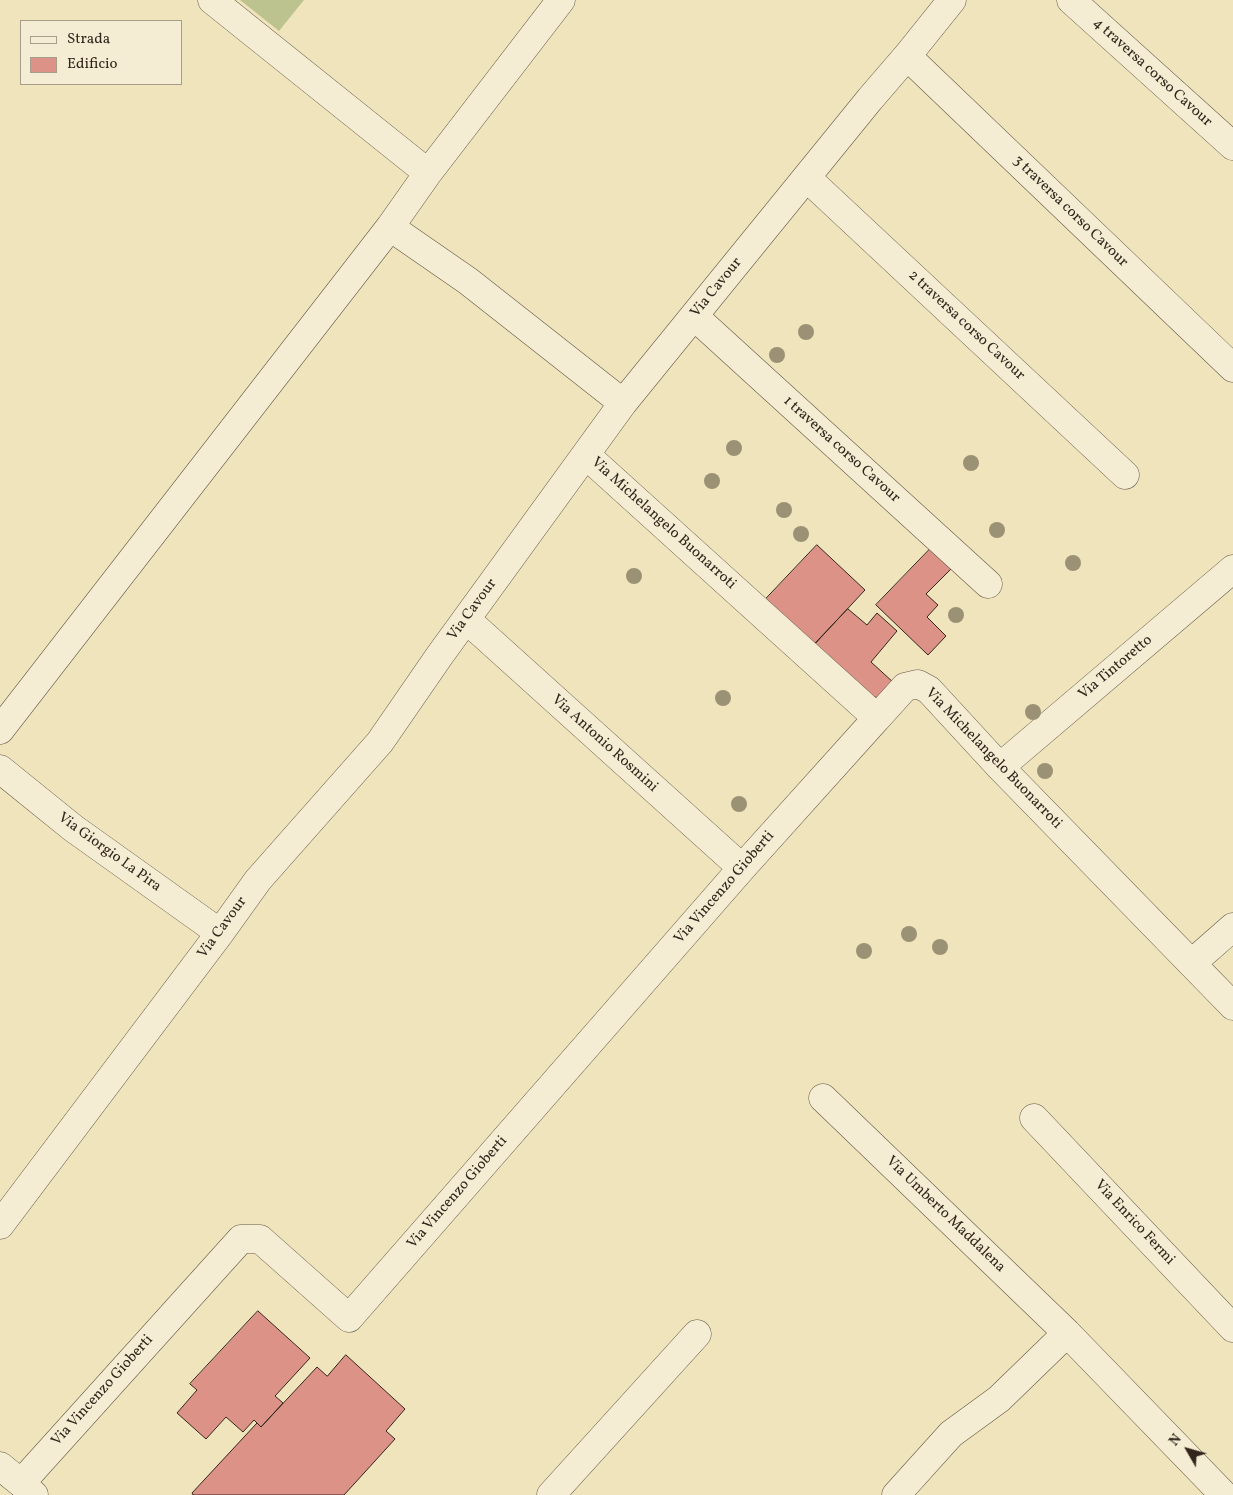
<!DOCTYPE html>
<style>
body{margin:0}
#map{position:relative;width:1233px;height:1495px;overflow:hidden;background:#f0e4bc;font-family:Vollkorn,serif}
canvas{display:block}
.legend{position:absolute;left:20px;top:20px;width:162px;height:65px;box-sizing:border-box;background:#f5edd3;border:1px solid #a79d8a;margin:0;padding:6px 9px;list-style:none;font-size:15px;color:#33261d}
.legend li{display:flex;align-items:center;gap:10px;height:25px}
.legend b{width:25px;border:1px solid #a79d8a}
.north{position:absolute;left:1163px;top:1425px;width:50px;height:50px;-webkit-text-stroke:4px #f5edd3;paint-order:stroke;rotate:308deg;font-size:14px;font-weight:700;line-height:20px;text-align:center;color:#33261d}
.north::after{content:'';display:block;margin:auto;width:18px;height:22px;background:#33261d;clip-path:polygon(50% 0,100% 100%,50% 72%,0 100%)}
</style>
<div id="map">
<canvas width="1233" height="1495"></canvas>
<ul class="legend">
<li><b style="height:6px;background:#f5edd3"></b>Strada</li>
<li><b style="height:14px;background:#dd9288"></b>Edificio</li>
</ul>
<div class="north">N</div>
</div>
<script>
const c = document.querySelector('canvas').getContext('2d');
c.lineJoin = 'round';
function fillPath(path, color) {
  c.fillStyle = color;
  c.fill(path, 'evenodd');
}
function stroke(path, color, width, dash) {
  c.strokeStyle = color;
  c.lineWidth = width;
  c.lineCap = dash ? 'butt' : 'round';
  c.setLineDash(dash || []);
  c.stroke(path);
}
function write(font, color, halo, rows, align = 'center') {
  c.font = font + ' Vollkorn,serif';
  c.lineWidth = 5;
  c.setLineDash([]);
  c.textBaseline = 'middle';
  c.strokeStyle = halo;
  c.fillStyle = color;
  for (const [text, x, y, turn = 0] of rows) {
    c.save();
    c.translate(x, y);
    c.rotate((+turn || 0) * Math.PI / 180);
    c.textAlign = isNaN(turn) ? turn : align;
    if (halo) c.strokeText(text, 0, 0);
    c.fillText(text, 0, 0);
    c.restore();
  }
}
fillPath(new Path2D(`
 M 240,0 L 304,0 L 279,31 Z`), '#bdc38e');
const building = new Path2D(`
 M 817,545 L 865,590 L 812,647 L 763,602 Z
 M 933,546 L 954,566 L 926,594 L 938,605 L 927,617 L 946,636 L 928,655 L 876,605 Z
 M 848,609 L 867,625 L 877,613 L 897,631 L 871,662 L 894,683 L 880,699 L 867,694 L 812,647 Z
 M 258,1311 L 310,1358 L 275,1396 L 283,1403 L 261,1427 L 254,1420 L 243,1432 L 226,1417 L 206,1439 L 177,1413 L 197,1390 L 190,1384 Z
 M 346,1355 L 405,1409 L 386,1431 L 395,1439 L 344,1495 L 193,1495 L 192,1493 L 257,1423 L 261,1427 L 317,1367 L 327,1376 Z`);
fillPath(building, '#dd9288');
stroke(building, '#33261d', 1);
const minor = new Path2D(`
 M 212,0 L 428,173
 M 1071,0 L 1233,146
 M 907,56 L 1233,368
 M 807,178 L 1125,475
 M 390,227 L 468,281 L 623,403
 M 694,316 L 988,584
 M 586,455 L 877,718 L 905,687 L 918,684 L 929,690 L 1000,767 L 1233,1006
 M 467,620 L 742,868
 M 0,730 L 390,227 L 428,173 L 561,0
 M 1000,767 L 1233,569
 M 0,769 L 73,828 L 220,933
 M 1192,963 L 1233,927
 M 823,1098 L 1067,1333 L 1224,1495
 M 1034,1118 L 1233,1328
 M 0,1225 L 220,933 L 258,880 L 380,742 L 440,655 L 623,403 L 870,99 L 907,56 L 952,0
 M 0,1466 L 21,1483 L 34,1495
 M 21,1483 L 241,1239 L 260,1239 L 349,1318 L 742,868 L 877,718
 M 551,1495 L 697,1334
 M 896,1495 L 951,1434 L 999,1399 L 1067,1333`);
stroke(minor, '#625645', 29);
stroke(minor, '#f5edd3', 28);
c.fillStyle = '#9b9174';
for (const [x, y] of [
 [806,332],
 [777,355],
 [734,448],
 [971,463],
 [712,481],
 [784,510],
 [997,530],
 [801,534],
 [1073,563],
 [634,576],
 [956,615],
 [723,698],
 [1033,712],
 [1045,771],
 [739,804],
 [909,934],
 [940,947],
 [864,951]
]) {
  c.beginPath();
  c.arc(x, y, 8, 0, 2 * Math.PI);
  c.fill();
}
write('15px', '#33261d', '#f5edd3', [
 ["4 traversa corso Cavour",1152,73,42],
 ["3 traversa corso Cavour",1070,212,44],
 ["Via Cavour",717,288,-51],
 ["2 traversa corso Cavour",966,326,43],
 ["1 traversa corso Cavour",841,450,42],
 ["Via Michelangelo Buonarroti",663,524,42],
 ["Via Cavour",473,610,-54],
 ["Via Tintoretto",1116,668,-40],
 ["Via Antonio Rosmini",604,744,42],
 ["Via Michelangelo Buonarroti",993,759,46],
 ["Via Giorgio La Pira",109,853,36],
 ["Via Vincenzo Gioberti",725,888,-49],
 ["Via Cavour",223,928,-54],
 ["Via Vincenzo Gioberti",458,1193,-49],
 ["Via Umberto Maddalena",945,1215,44],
 ["Via Enrico Fermi",1134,1223,47],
 ["Via Vincenzo Gioberti",103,1391,-48]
]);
</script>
